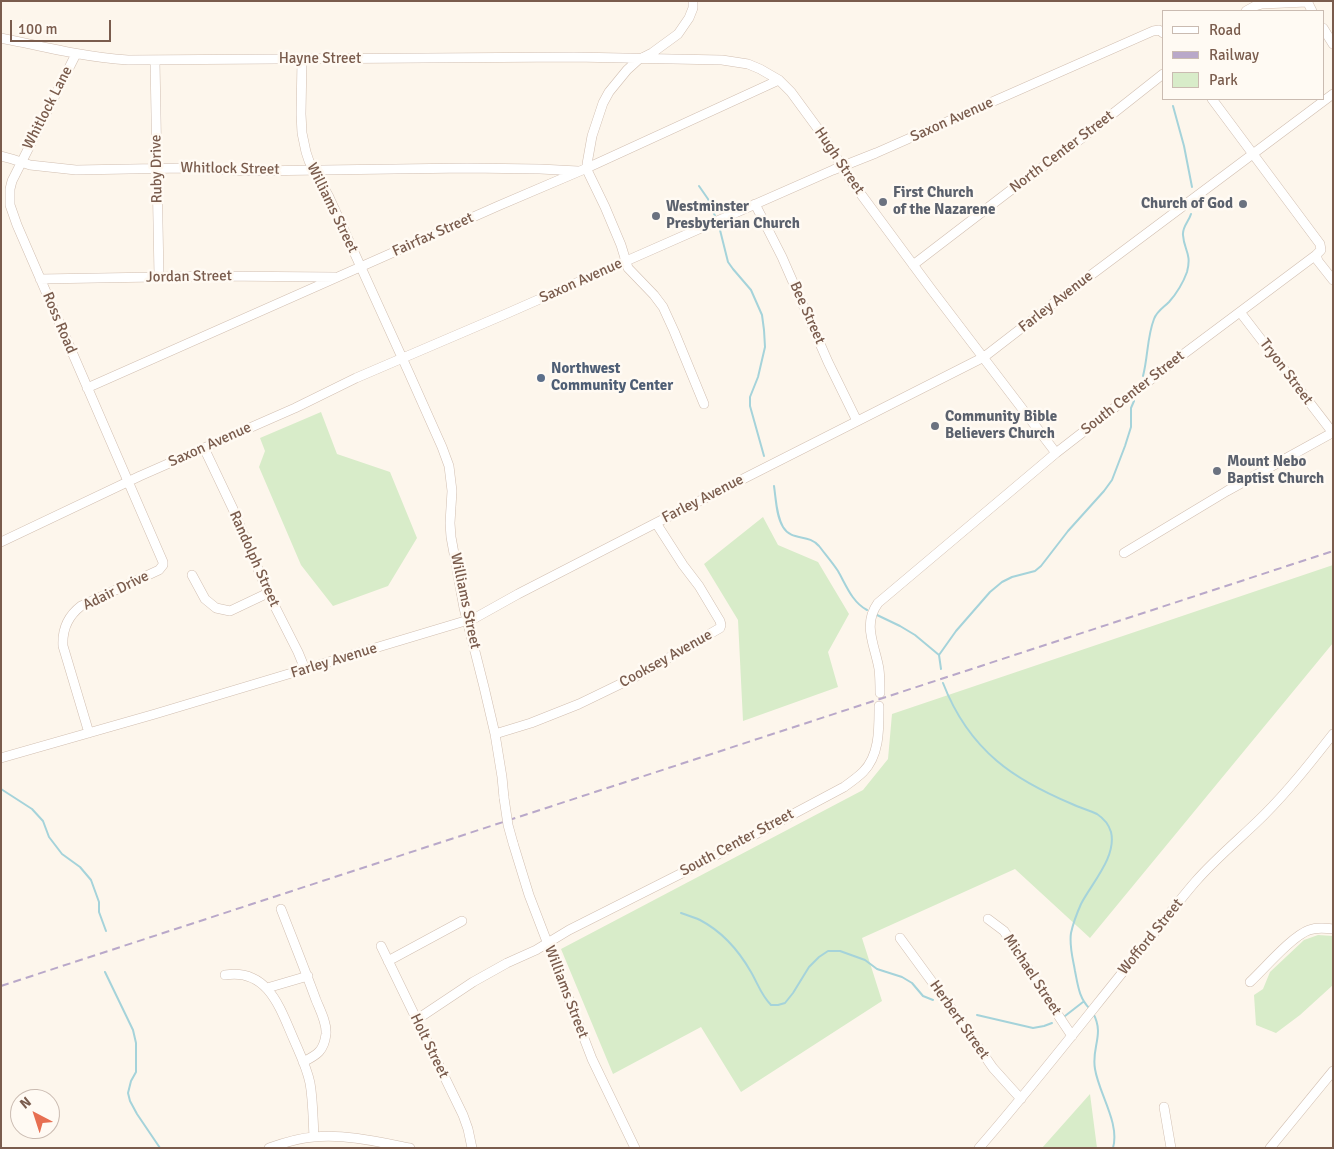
<!DOCTYPE html>
<style>
body{margin:0}
#map{position:relative;width:1334px;height:1149px;overflow:hidden;background:#fdf6ec;font-family:Signika,sans-serif}
canvas{display:block}
.frame{position:absolute;inset:0;border:2px solid #7a5c4d;pointer-events:none}
.legend{position:absolute;left:1162px;top:10px;width:162px;height:90px;box-sizing:border-box;background:#fffaf3;border:1px solid #cabbb1;margin:0;padding:6px 9px;list-style:none;font-size:15px;color:#7a5c4d}
.legend li{display:flex;align-items:center;gap:10px;height:25px}
.legend b{width:25px;border:1px solid #cabbb1}
.north{position:absolute;left:10px;top:1089px;width:50px;height:50px;box-sizing:border-box;background:#fffaf3;border:1px solid #cabbb1;border-radius:50%;rotate:320deg;font-size:14px;font-weight:700;line-height:20px;text-align:center;color:#7a5c4d}
.north::after{content:'';display:block;margin:auto;width:18px;height:22px;background:#e76f51;clip-path:polygon(50% 0,100% 100%,50% 72%,0 100%)}
.scale{position:absolute;left:10px;top:20px;width:101px;height:22px;box-sizing:border-box;border:2px solid #7a5c4d;border-top:0;padding-left:6px;font-size:15px;line-height:18px;white-space:nowrap;color:#7a5c4d;-webkit-text-stroke:4px #fffaf3;paint-order:stroke}
</style>
<div id="map">
<canvas width="1334" height="1149"></canvas>
<div class="frame"></div>
<ul class="legend">
<li><b style="height:6px;background:#fff"></b>Road</li>
<li><b style="height:6px;background:#b9a8c9"></b>Railway</li>
<li><b style="height:14px;background:#d8ecc9"></b>Park</li>
</ul>
<div class="north">N</div>
<div class="scale">100 m</div>
</div>
<script>
const c = document.querySelector('canvas').getContext('2d');
c.lineJoin = 'round';
function fillPath(path, color) {
  c.fillStyle = color;
  c.fill(path, 'evenodd');
}
function stroke(path, color, width, dash) {
  c.strokeStyle = color;
  c.lineWidth = width;
  c.lineCap = dash ? 'butt' : 'round';
  c.setLineDash(dash || []);
  c.stroke(path);
}
function write(font, color, halo, rows, align = 'center') {
  c.font = font + ' Signika,sans-serif';
  c.lineWidth = 5;
  c.setLineDash([]);
  c.textBaseline = 'middle';
  c.strokeStyle = halo;
  c.fillStyle = color;
  for (const [text, x, y, turn = 0] of rows) {
    c.save();
    c.translate(x, y);
    c.rotate((+turn || 0) * Math.PI / 180);
    c.textAlign = isNaN(turn) ? turn : align;
    if (halo) c.strokeText(text, 0, 0);
    c.fillText(text, 0, 0);
    c.restore();
  }
}
fillPath(new Path2D(`
 M 321,412 L 337,454 L 390,472 L 417,538 L 388,586 L 333,606 L 301,565 L 259,467 L 265,451 L 260,438 Z
 M 763,517 L 778,545 L 818,562 L 849,614 L 828,652 L 838,687 L 743,721 L 738,620 L 704,564 Z
 M 1333,565 L 1333,643 L 1090,938 L 1015,869 L 862,938 L 882,1001 L 741,1092 L 701,1027 L 613,1074 L 561,949 L 863,790 L 888,759 L 892,714 Z
 M 1318,935 L 1333,936 L 1333,985 L 1300,1015 L 1276,1033 L 1256,1025 L 1254,995 L 1263,989 L 1270,972 L 1304,940 Z
 M 1090,1094 L 1097,1148 L 1042,1148 Z`), '#d8ecc9');
stroke(new Path2D(`
 M 1173,106 L 1184,146 L 1192,187
 M 699,186 L 708,199 L 715,216
 M 720,230 L 728,262 L 733,269 L 751,290 L 762,315 L 764,330 L 765,347 L 758,377 L 750,397 L 750,406 L 764,456
 M 1143,376 C 1148,357 1147,337 1154,319 C 1157,311 1163,308 1169,302 C 1177,293 1183,283 1187,272 C 1192,253 1184,251 1183,235 C 1182,227 1189,221 1191,214
 M 774,486 C 776,499 776,515 783,527 C 792,542 808,533 819,546 C 825,554 832,562 838,571 C 846,585 852,602 867,610
 M 877,615 L 900,626 L 915,635 L 939,655 L 941,669
 M 939,655 L 956,631 L 990,592 L 1002,582 L 1012,577 L 1035,571 L 1041,566 L 1068,531 L 1104,491 L 1112,480 L 1125,446 L 1131,427 L 1131,408 L 1134,401
 M 943,683 C 955,714 971,739 997,761 C 1018,779 1046,793 1072,804 C 1080,808 1089,810 1097,814 C 1103,818 1109,825 1111,832 C 1117,857 1091,884 1081,904 C 1077,913 1073,924 1071,933 C 1069,946 1073,959 1075,971 C 1078,986 1079,998 1090,1009
 M 1,789 L 32,809 L 43,821 L 49,837 L 62,854 L 80,867 L 91,880 L 99,902 L 99,912 L 106,931
 M 681,913 C 687,915 694,917 700,920 C 721,931 739,951 751,972 C 758,984 761,995 771,1005 L 778,1005 L 785,1003 L 793,993 L 809,967 L 819,957 L 828,951 L 840,951 L 865,960 L 877,969 L 902,977 L 912,983 L 923,996 L 933,1000
 M 105,972 L 133,1030 L 136,1043 L 136,1072 L 131,1081 L 128,1093 L 130,1101 L 137,1114 L 160,1148
 M 1093,1013 C 1105,1035 1091,1047 1095,1069 C 1099,1094 1120,1123 1113,1148
 M 977,1015 L 1033,1028 L 1044,1026 L 1052,1023
 M 1065,1016 L 1083,1002`), '#a5d3da', 2);
const minor = new Path2D(`
 M 693,1 L 693,8 L 689,18 L 678,34 L 652,53 L 638,60 L 627,70 L 609,92 L 603,103 L 592,136 L 587,164 L 588,172 L 605,207 L 621,245 L 628,268 L 654,295 L 663,307 L 674,331 L 704,404
 M 1307,1 L 1312,11
 M 1246,11 L 1255,6 L 1262,4 L 1307,2
 M 1323,28 L 1333,44
 M 1,38 C 44,47 84,57 128,60 L 574,57 L 722,60 L 748,64 L 760,69 L 779,80 L 791,92 L 824,137 L 849,178 L 931,289 L 1056,453
 M 76,54 L 12,181 L 10,189 L 10,205 L 17,225 L 163,562 L 163,565 L 159,570 L 81,606 C 68,616 62,629 63,646 L 89,733
 M 302,59 L 301,114 L 302,133 L 306,152 L 309,161 L 329,197 L 409,373 L 442,447 L 449,466 L 452,491 L 450,523 L 451,537 L 464,608 L 484,687 L 495,734 L 502,777 L 504,798
 M 155,61 L 159,277
 M 1,156 L 12,159 L 30,165 L 76,170 L 183,168 L 251,171 L 467,168 L 540,169 L 578,171
 M 755,204 L 782,257 L 828,362 L 857,421
 M 1316,255 L 1318,261 L 1333,280
 M 913,265 L 1007,193 L 1082,138 L 1163,74
 M 40,279 L 214,276 L 335,277
 M 1240,312 L 1333,433
 M 87,388 L 498,206 L 587,168 L 779,80
 M 204,448 L 233,509 L 268,593 L 298,652 L 305,669
 M 1,542 L 140,476 L 295,408 L 356,378 L 508,313 L 833,170 L 876,153 L 1153,31 L 1159,30 L 1163,33
 M 1124,553 L 1227,491 L 1332,433
 M 192,575 L 205,599 L 216,608 L 230,611 L 268,593
 M 880,693 C 880,685 880,677 879,669 C 875,645 862,625 878,603 L 1056,453 L 1185,353 L 1316,255 L 1321,250 L 1320,244 L 1212,99
 M 495,734 L 531,723 L 579,704 L 641,674 L 720,628 L 721,625 L 720,621 L 699,586 L 683,565 L 656,523
 M 1,758 L 155,714 L 475,618 L 518,594 L 656,523 L 984,357 L 1063,296 L 1333,94
 M 513,843 L 529,895 L 592,1059 L 635,1148
 M 281,909 C 293,940 305,970 316,1000 C 320,1010 327,1023 326,1034 C 324,1051 317,1055 303,1062
 M 988,919 L 1004,931 L 1060,1018 L 1072,1036
 M 900,938 L 949,1005 L 993,1068 L 1021,1099
 M 381,946 L 463,1115 L 468,1129 L 472,1148
 M 388,961 L 462,921
 M 225,975 C 268,968 280,1008 294,1040 C 300,1054 307,1068 310,1083 C 313,1100 313,1119 314,1137
 M 1250,982 C 1264,969 1292,936 1309,930 C 1317,927 1325,928 1333,929
 M 267,988 L 308,976
 M 416,1020 L 473,982 L 507,963 L 536,950 L 569,930 L 690,869 L 844,787 C 851,782 858,777 863,772 C 880,755 879,728 879,706
 M 1164,1107 L 1171,1148
 M 269,1148 C 283,1143 298,1138 314,1137 C 346,1134 379,1142 410,1148
 M 979,1148 C 1040,1078 1097,1003 1156,931 C 1169,914 1182,897 1196,881 C 1217,857 1242,837 1264,815 C 1289,790 1311,762 1333,734
 M 1270,1148 L 1333,1071`);
stroke(minor, '#d1beb0', 10);
stroke(minor, '#fff', 9);
stroke(new Path2D(`
 M 1,986 L 1333,551`), '#b9a8c9', 2, [8, 5]);
const minorBridge = new Path2D(`
 M 504,798 L 508,825 L 513,843`);
stroke(minorBridge, '#d1beb0', 10, []);
stroke(minorBridge, '#fff', 9);
for (const [x, y, r, color] of [
 [883,202,5,"#6b7280"],
 [1243,204,5,"#6b7280"],
 [656,216,5,"#6b7280"],
 [541,378,5,"#5c6f8a"],
 [935,426,5,"#6b7280"],
 [1217,471,5,"#6b7280"]
]) {
  const dot = new Path2D();
  dot.arc(x, y, r, 0, 2 * Math.PI);
  c.fillStyle = color;
  c.fill(dot);
  stroke(dot, '#fffaf3', 2);
}
write('15px', '#7a5c4d', '#fffaf3', [
 ["Hayne Street",320,59],
 ["Whitlock Lane",48,108,-63],
 ["Saxon Avenue",952,120,-24],
 ["North Center Street",1062,152,-37],
 ["Hugh Street",839,161,56],
 ["Ruby Drive",157,169,-91],
 ["Whitlock Street",230,169,1],
 ["Williams Street",332,208,64],
 ["Fairfax Street",433,235,-24],
 ["Jordan Street",189,277,-1],
 ["Saxon Avenue",581,281,-24],
 ["Farley Avenue",1056,302,-38],
 ["Bee Street",807,313,66],
 ["Ross Road",59,323,67],
 ["Tryon Street",1286,372,53],
 ["South Center Street",1133,393,-38],
 ["Saxon Avenue",210,445,-24],
 ["Farley Avenue",703,499,-27],
 ["Randolph Street",254,559,66],
 ["Adair Drive",116,591,-26],
 ["Williams Street",465,601,78],
 ["Cooksey Avenue",666,659,-29],
 ["Farley Avenue",334,661,-17],
 ["South Center Street",737,843,-28],
 ["Wofford Street",1151,937,-51],
 ["Michael Street",1032,975,57],
 ["Williams Street",566,992,69],
 ["Herbert Street",959,1020,55],
 ["Holt Street",429,1046,64]
]);
write('bold 15px', '#5b616d', '#fffaf3', [
 ["First Church",893,193],
 ["of the Nazarene",893,210],
 ["Church of God",1233,204,"right"],
 ["Westminster",666,207],
 ["Presbyterian Church",666,224],
 ["Community Bible",945,417],
 ["Believers Church",945,434],
 ["Mount Nebo",1227,462],
 ["Baptist Church",1227,479]
], 'left');
write('bold 15px', '#4e5e75', '#fffaf3', [
 ["Northwest",551,369],
 ["Community Center",551,386]
], 'left');
</script>
